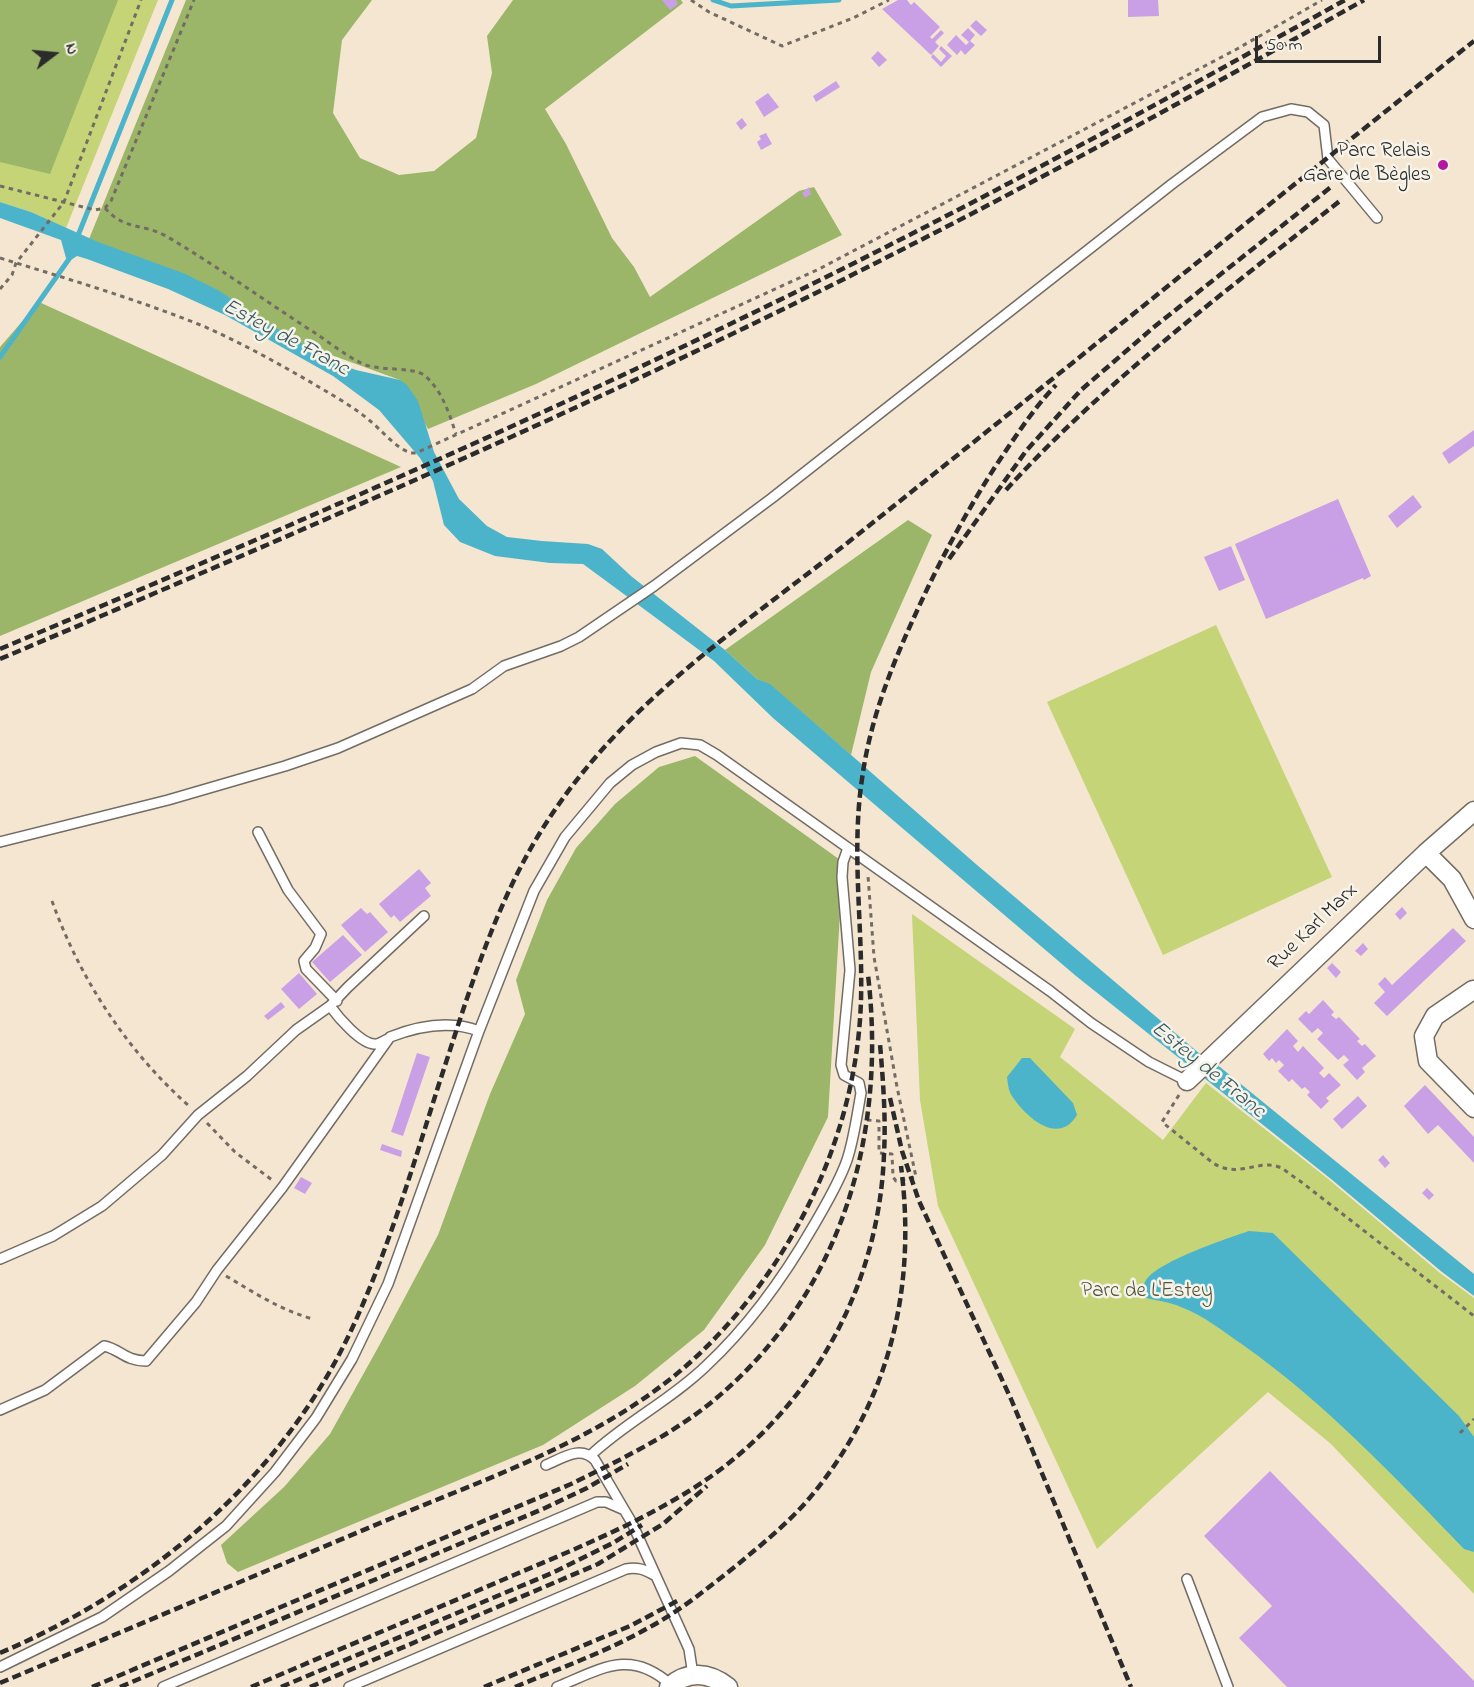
<!DOCTYPE html>
<meta charset="utf-8">
<style>
body{margin:0}
#map{position:relative;width:1474px;height:1687px;overflow:hidden;background:#f5e6d1;font-family:"Indie Flower",sans-serif}
canvas{display:block}
.north{position:absolute;left:24px;top:24px;width:60px;height:60px;-webkit-text-stroke:4px #f7f3e8;paint-order:stroke;rotate:74deg;font-size:16px;font-weight:700;line-height:24px;text-align:center;color:#2b2b2b}
.north::after{content:'';display:block;margin:auto;width:21px;height:27px;background:#2b2b2b;clip-path:polygon(50% 0,100% 100%,50% 72%,0 100%)}
.scale{position:absolute;left:1255px;top:36px;width:126px;height:27px;box-sizing:border-box;border:3px solid #2b2b2b;border-top:0;padding-left:8px;font-size:18px;line-height:21px;white-space:nowrap;color:#2b2b2b;-webkit-text-stroke:4px #f7f3e8;paint-order:stroke}
</style>
<div id="map">
<canvas width="1474" height="1687"></canvas>
<div class="north">N</div>
<div class="scale">50 m</div>
</div>
<script>
const c = document.querySelector('canvas').getContext('2d');
c.lineJoin = 'round';
function fillPath(path, color) {
  c.fillStyle = color;
  c.fill(path, 'evenodd');
}
function stroke(path, color, width, dash) {
  c.strokeStyle = color;
  c.lineWidth = width;
  c.lineCap = dash ? 'butt' : 'round';
  c.setLineDash(dash || []);
  c.stroke(path);
}
function write(font, color, halo, rows, align = 'center') {
  c.font = font + ' "Indie Flower",sans-serif';
  c.lineWidth = 5;
  c.setLineDash([]);
  c.textBaseline = 'middle';
  c.strokeStyle = halo;
  c.fillStyle = color;
  for (const [text, x, y, turn = 0] of rows) {
    c.save();
    c.translate(x, y);
    c.rotate((+turn || 0) * Math.PI / 180);
    c.textAlign = isNaN(turn) ? turn : align;
    if (halo) c.strokeText(text, 0, 0);
    c.fillText(text, 0, 0);
    c.restore();
  }
}
fillPath(new Path2D(`
 M 0,0 L 158,0 L 66,228 L 31,212 L 0,202 Z
 M 1216,625 L 1332,877 L 1163,955 L 1047,702 Z
 M 912,914 L 1075,1029 L 1060,1057 L 1163,1140 L 1206,1083 L 1327,1178 L 1440,1273 L 1474,1298 L 1474,1594 L 1331,1444 L 1268,1392 L 1097,1549 L 938,1206 L 920,1100 Z`), '#c4d477');
fillPath(new Path2D(`
 M 0,0 L 118,0 L 50,174 L 0,162 Z
 M 186,0 L 372,0 L 342,40 L 333,113 L 360,158 L 399,175 L 434,171 L 476,138 L 492,73 L 487,36 L 513,0 L 681,0 L 683,3 L 545,109 L 566,144 L 612,238 L 634,267 L 650,297 L 799,191 L 814,187 L 842,235 L 536,384 L 428,429 L 400,380 L 301,344 L 87,244 Z
 M 39,302 L 401,467 L 0,636 L 0,347 Z
 M 908,520 L 932,535 L 871,672 L 851,755 L 770,685 L 757,679 L 725,650 Z
 M 695,756 L 843,862 L 828,1117 L 765,1245 L 704,1330 L 635,1386 L 543,1445 L 238,1572 L 227,1563 L 221,1545 L 284,1487 L 330,1434 L 380,1344 L 438,1235 L 490,1094 L 525,1014 L 516,980 L 547,900 L 576,848 L 615,804 L 659,767 Z`), '#9bb668');
fillPath(new Path2D(`
 M 0,202 L 31,212 L 98,242 L 183,273 L 218,290 L 267,323 L 330,360 L 356,370 L 400,380 L 407,385 L 418,401 L 434,452 L 459,499 L 487,526 L 507,537 L 542,541 L 588,544 L 602,549 L 631,576 L 725,650 L 757,679 L 770,684 L 977,865 L 1200,1054 L 1220,1067 L 1474,1274 L 1474,1296 L 1442,1272 L 1331,1179 L 1076,976 L 773,718 L 714,661 L 617,589 L 583,564 L 550,563 L 495,556 L 460,542 L 444,525 L 433,481 L 420,458 L 379,410 L 333,376 L 225,315 L 168,289 L 87,259 L 77,256 L 71,260 L 66,258 L 61,240 L 0,218 Z
 M 1022,1058 L 1030,1058 L 1073,1103 L 1077,1115 C 1058,1147 1025,1116 1012,1096 C 1008,1090 1008,1083 1007,1077 Z
 M 1249,1231 L 1273,1233 L 1459,1416 L 1474,1437 L 1474,1552 L 1464,1549 C 1394,1476 1325,1403 1243,1345 C 1224,1332 1203,1315 1181,1307 C 1170,1302 1158,1301 1146,1298 C 1144,1292 1142,1286 1146,1280 C 1159,1261 1226,1239 1249,1231 Z`), '#4cb4ca');
stroke(new Path2D(`
 M 713,0 L 731,6 L 839,0
 M 77,238 L 172,0
 M 0,357 L 69,259 L 71,253`), '#4cb4ca', 5);
fillPath(new Path2D(`
 M 662,0 L 676,0 L 678,4 L 670,10 Z
 M 898,0 L 907,0 L 911,5 L 914,2 L 940,27 L 930,37 L 932,39 L 941,30 L 944,33 L 935,42 L 939,46 L 931,55 L 882,9 Z
 M 1128,0 L 1158,0 L 1159,16 L 1128,17 Z
 M 976,20 L 987,30 L 981,36 L 970,26 Z
 M 968,28 L 975,35 L 970,41 L 975,45 L 965,55 L 961,50 L 957,55 L 947,45 L 956,35 L 966,45 L 969,42 L 961,35 Z
 M 941,46 L 952,56 L 941,67 L 931,57 L 933,54 L 941,62 L 946,56 L 939,49 Z
 M 878,51 L 887,60 L 879,67 L 871,58 Z
 M 836,81 L 840,87 L 816,102 L 813,96 Z
 M 768,93 L 779,107 L 764,117 L 755,102 Z
 M 742,118 L 747,125 L 741,130 L 736,123 Z
 M 766,133 L 772,144 L 761,150 L 757,142 L 761,139 L 759,136 Z
 M 809,187 L 811,194 L 805,198 L 802,193 Z
 M 1474,430 L 1474,446 L 1449,464 L 1442,453 Z
 M 1413,495 L 1422,507 L 1397,528 L 1388,516 Z
 M 1338,499 L 1371,576 L 1364,580 L 1363,578 L 1266,619 L 1235,544 Z
 M 1231,546 L 1245,580 L 1219,591 L 1204,557 Z
 M 419,869 L 431,883 L 425,888 L 431,896 L 400,922 L 394,915 L 391,918 L 379,904 Z
 M 1402,907 L 1407,913 L 1400,920 L 1395,914 Z
 M 361,908 L 367,914 L 370,912 L 388,932 L 365,952 L 341,925 Z
 M 1453,928 L 1466,941 L 1387,1016 L 1374,1003 L 1385,992 L 1378,984 L 1385,977 L 1392,985 Z
 M 343,935 L 362,955 L 330,982 L 312,962 Z
 M 1363,943 L 1368,949 L 1361,956 L 1355,951 Z
 M 1332,963 L 1341,972 L 1336,978 L 1327,968 Z
 M 299,973 L 317,994 L 299,1009 L 281,989 Z
 M 1323,1000 L 1334,1012 L 1331,1015 L 1336,1019 L 1339,1017 L 1360,1039 L 1357,1041 L 1362,1046 L 1365,1044 L 1376,1056 L 1362,1068 L 1365,1072 L 1357,1080 L 1343,1065 L 1349,1060 L 1344,1055 L 1338,1060 L 1317,1039 L 1323,1033 L 1318,1028 L 1312,1033 L 1298,1019 L 1306,1011 L 1309,1014 Z
 M 281,1002 L 285,1007 L 268,1020 L 264,1016 Z
 M 1287,1029 L 1298,1041 L 1293,1046 L 1298,1052 L 1303,1046 L 1324,1068 L 1319,1073 L 1324,1078 L 1329,1073 L 1341,1085 L 1326,1098 L 1329,1101 L 1321,1109 L 1307,1095 L 1310,1092 L 1305,1087 L 1302,1089 L 1292,1079 L 1289,1082 L 1278,1071 L 1284,1065 L 1279,1060 L 1276,1063 L 1272,1058 L 1269,1061 L 1263,1054 Z
 M 417,1053 L 430,1057 L 403,1136 L 391,1132 Z
 M 1425,1085 L 1474,1137 L 1474,1163 L 1438,1125 L 1428,1134 L 1404,1106 Z
 M 1358,1096 L 1367,1106 L 1342,1129 L 1333,1119 Z
 M 382,1144 L 402,1151 L 401,1157 L 380,1150 Z
 M 1383,1155 L 1390,1163 L 1385,1168 L 1378,1160 Z
 M 301,1177 L 312,1183 L 305,1194 L 294,1188 Z
 M 1427,1188 L 1434,1195 L 1429,1200 L 1422,1193 Z
 M 1270,1471 L 1474,1681 L 1474,1687 L 1287,1687 L 1239,1638 L 1272,1606 L 1204,1536 Z`), '#c9a0e5');
const lane = new Path2D(`
 M 258,832 L 288,890 L 321,934 L 315,948 L 304,961 L 306,969 L 337,1001
 M 0,842 L 168,800 L 285,766 L 338,748 L 472,689 L 504,666 L 561,646 L 579,637 L 654,586 L 772,498 L 1172,184 L 1262,117 L 1291,109 L 1308,112 L 1324,125 L 1328,159 L 1377,218
 M 388,1039 C 383,1041 379,1045 374,1044 C 360,1043 338,1017 330,1006 L 348,987 L 424,916
 M 0,1259 L 53,1236 L 102,1206 L 162,1155 L 198,1115 L 247,1076 L 296,1030 L 330,1006
 M 0,1410 L 45,1390 L 104,1346 C 120,1349 125,1361 146,1361 L 196,1302 L 217,1270 L 282,1188 L 390,1037 C 418,1026 450,1020 479,1031
 M 591,1455 C 626,1422 671,1400 706,1366 C 750,1325 784,1277 814,1225 C 826,1204 839,1183 847,1160 C 854,1139 857,1115 861,1093 L 859,1083 L 844,1075 L 841,1065 L 850,970 L 842,877 L 843,862 L 848,848
 M 546,1465 C 563,1458 580,1445 595,1460 L 632,1523 L 689,1649 L 693,1675
 M 1187,1579 L 1228,1687
 M 0,1667 L 102,1617 L 169,1571 L 226,1526 L 275,1472 L 316,1418 L 352,1359 L 388,1284 L 479,1031 L 534,891 L 565,837 L 610,783 L 632,765 L 656,752 L 681,743 L 700,745 L 717,755 L 1050,991 L 1091,1023 L 1149,1062 L 1187,1081
 M 163,1687 L 597,1502 L 606,1502 L 622,1509
 M 349,1687 L 626,1569 C 637,1567 644,1569 654,1575
 M 557,1687 C 601,1669 630,1648 671,1685`);
const street = new Path2D(`
 M 1426,853 L 1452,879 L 1474,919
 M 1473,990 L 1435,1016 L 1424,1036 L 1428,1061 L 1474,1108
 M 1187,1081 L 1426,853 L 1474,811
 M 669,1687 C 688,1670 709,1672 728,1687`);
stroke(lane, '#726c65', 12);
stroke(street, '#726c65', 21);
stroke(new Path2D(`
 M 691,0 L 709,12 L 782,46 L 853,18 L 889,0
 M 0,186 L 95,210 L 105,208 L 111,201 L 194,0
 M 105,208 C 125,231 143,223 166,236 C 217,266 265,301 315,333 C 330,343 345,355 361,363 C 379,372 411,366 424,375 C 442,390 449,413 456,434
 M 0,258 C 68,279 136,299 203,326 C 244,344 285,367 324,390 C 339,399 355,408 369,420 C 381,429 401,455 416,453 L 819,269 L 1237,49 L 1322,0
 M 0,289 L 12,275 L 16,263 L 64,202 L 141,0
 M 52,901 C 80,979 127,1051 189,1106
 M 1179,1095 L 1162,1122 L 1213,1163 C 1238,1179 1258,1159 1279,1167 C 1286,1170 1293,1177 1300,1181 L 1474,1316
 M 867,1120 L 879,1121 L 879,1153 L 892,1154 L 893,1177 L 896,1181 L 916,1177 L 897,1087 L 874,957 L 868,876
 M 207,1123 L 235,1152 L 272,1180
 M 226,1276 C 255,1293 280,1310 313,1319
 M 1460,1433 L 1474,1419`), '#726c65', 3, [4.5, 4.5]);
stroke(lane, '#fff', 9);
stroke(street, '#fff', 18);
stroke(new Path2D(`
 M 1006,490 C 1106,380 1225,292 1341,200
 M 949,559 L 1026,451 L 1081,390 L 1154,327 L 1331,187
 M 0,649 C 256,541 511,431 761,309 C 959,213 1153,107 1345,0
 M 0,659 C 257,550 514,440 765,318 C 968,219 1167,111 1364,0
 M 890,1098 L 902,1151 L 919,1201 L 1011,1399 L 1131,1687
 M 0,1653 C 152,1588 287,1474 355,1322 C 389,1247 413,1166 438,1087 C 466,1002 491,914 538,836 C 605,726 694,661 794,584 C 833,555 871,524 910,493 C 1098,343 1285,191 1474,41
 M 0,1683 C 131,1628 261,1573 392,1518 C 493,1476 602,1439 686,1366 C 789,1275 857,1138 861,1000 C 863,926 851,853 862,779 C 870,720 891,667 916,613 C 939,562 965,514 995,467 C 1014,439 1032,410 1056,385
 M 92,1687 L 571,1484 C 620,1460 670,1436 713,1401 C 841,1295 887,1136 868,975
 M 120,1687 L 545,1508 L 587,1488 L 628,1464
 M 251,1687 C 338,1650 426,1613 514,1575 C 573,1550 634,1525 689,1491 C 807,1418 879,1291 884,1154 C 886,1117 883,1080 880,1044
 M 281,1687 L 552,1573 L 613,1543 L 642,1525
 M 310,1687 L 598,1564 L 663,1524 L 707,1486
 M 484,1687 L 630,1626 L 681,1599
 M 515,1687 C 560,1668 606,1652 648,1628 C 680,1611 708,1588 737,1565 C 761,1545 786,1525 807,1501 C 889,1405 917,1290 901,1166`), '#2b2b2b', 4.5, [9, 4.5]);
for (const [x, y, r, color] of [
 [1443,165,6,"#b5179e"]
]) {
  const dot = new Path2D();
  dot.arc(x, y, r, 0, 2 * Math.PI);
  c.fillStyle = color;
  c.fill(dot);
  stroke(dot, '#f7f3e8', 2);
}
write('21px', '#2b2b2b', '#f7f3e8', [
 ["Parc Relais",1431,153],
 ["Gare de Bègles",1431,177]
], 'right');
write('21px', '#2b2b2b', '#f7f3e8', [
 ["Rue Karl Marx",1314,928,-44]
]);
write('21px', '#51553e', '#f7f3e8', [
 ["Parc de L'Estey",1147,1293]
]);
write('italic 22px', '#375b63', '#f7f3e8', [
 ["Estey de Franc",285,339,28],
 ["Estey de Franc",1207,1071,39]
]);
</script>
